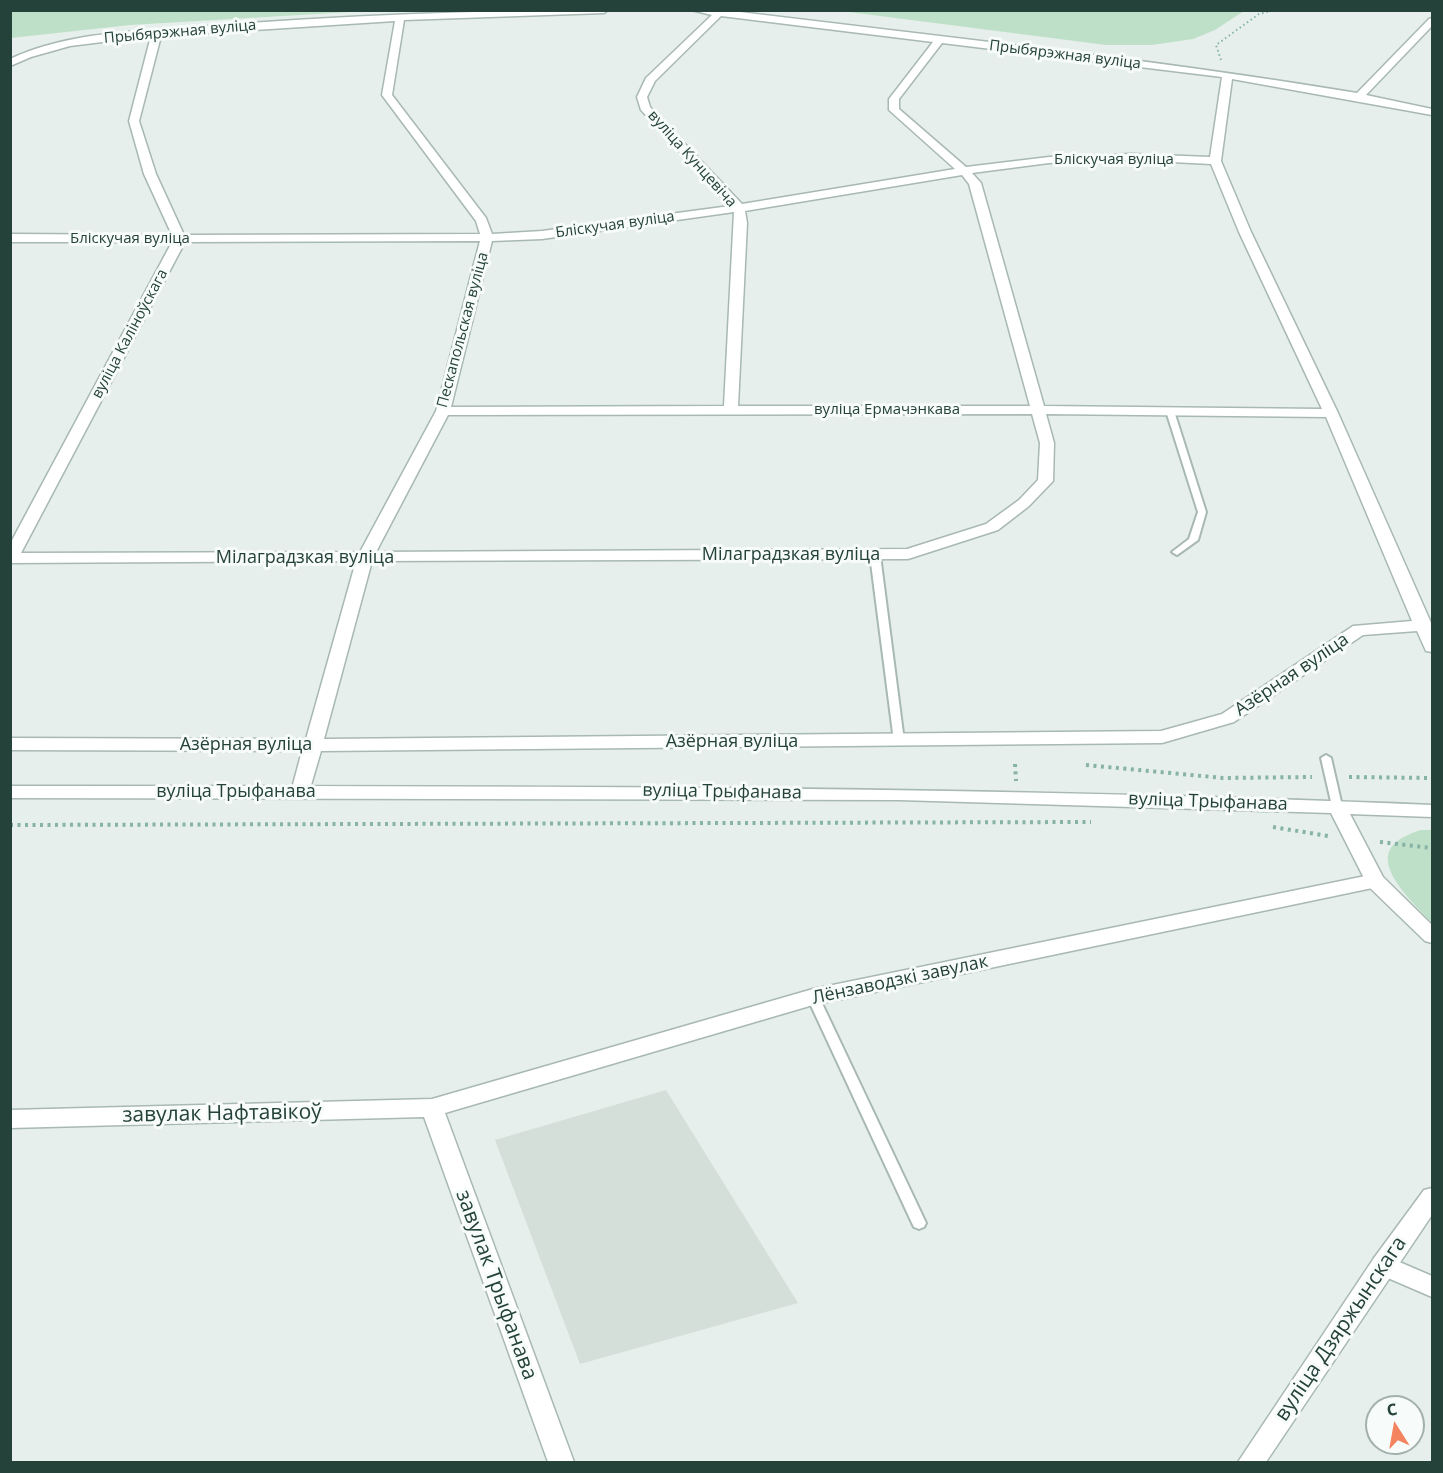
<!DOCTYPE html>
<meta charset="utf-8">
<style>
body{margin:0}
#map{position:relative;width:1443px;height:1473px;overflow:hidden;background:#e6efeb;font-family:"Open Sans",sans-serif}
canvas{display:block}
.frame{position:absolute;inset:0;border:12px solid #24423a;pointer-events:none}
.north{position:absolute;left:1365px;top:1395px;width:60px;height:60px;box-sizing:border-box;background:#f7fbf9;border:2px solid #a3b1ad;border-radius:50%;rotate:349deg;font-size:16px;font-weight:700;line-height:24px;text-align:center;color:#24423a}
.north::after{content:'';display:block;margin:auto;width:21px;height:27px;background:#f4845f;clip-path:polygon(50% 0,100% 100%,50% 72%,0 100%)}
</style>
<div id="map">
<canvas width="1443" height="1473"></canvas>
<div class="frame"></div>
<div class="north">С</div>
</div>
<script>
const c = document.querySelector('canvas').getContext('2d');
c.lineJoin = 'round';
function fillPath(path, color) {
  c.fillStyle = color;
  c.fill(path, 'evenodd');
}
function stroke(path, color, width, dash) {
  c.strokeStyle = color;
  c.lineWidth = width;
  c.lineCap = dash ? 'butt' : 'round';
  c.setLineDash(dash || []);
  c.stroke(path);
}
function write(font, color, halo, rows, align = 'center') {
  c.font = font + ' "Open Sans",sans-serif';
  c.lineWidth = 6;
  c.setLineDash([]);
  c.textBaseline = 'middle';
  c.strokeStyle = halo;
  c.fillStyle = color;
  for (const [text, x, y, turn = 0] of rows) {
    c.save();
    c.translate(x, y);
    c.rotate((+turn || 0) * Math.PI / 180);
    c.textAlign = isNaN(turn) ? turn : align;
    if (halo) c.strokeText(text, 0, 0);
    c.fillText(text, 0, 0);
    c.restore();
  }
}
fillPath(new Path2D(`
 M 666,1090 L 798,1303 L 580,1364 L 495,1140 Z`), '#d4dfda');
fillPath(new Path2D(`
 M 10,11 L 11,10 L 368,11 L 130,25 L 11,38 Z
 M 841,11 L 1244,11 L 1215,30 L 1193,39 L 1152,45 L 1106,45 Z
 M 1420,830 L 1432,830 L 1432,923 C 1417,906 1370,866 1395,843 C 1402,837 1412,833 1420,830 Z`), '#bfe0c8');
const service = new Path2D(`
 M 1167,409 L 1170,409 L 1174,411 L 1206,512 L 1198,540 L 1177,555 L 1172,552 L 1189,539 L 1198,512 L 1166,411 Z
 M 875,552 L 880,555 L 904,741 L 899,744 L 894,741 L 870,555 Z
 M 1326,755 L 1331,758 L 1342,806 L 1337,810 L 1332,806 L 1321,758 Z
 M 813,993 L 817,994 L 819,997 L 926,1223 L 924,1227 L 919,1229 L 914,1227 L 912,1223 L 807,997 L 809,994 Z`);
const minor = new Path2D(`
 M 608,10 L 604,13 L 404,20 L 392,95 L 486,218 L 492,234 L 542,231 L 730,206 L 641,110 L 637,97 L 646,78 L 712,15 L 691,10 L 723,10 C 934,36 1146,58 1357,93 L 1429,19 L 1432,18 L 1432,26 L 1366,95 L 1432,109 L 1432,115 L 1232,79 L 1221,161 L 1251,232 L 1338,413 L 1432,625 L 1432,652 L 1426,651 L 1417,631 L 1363,635 L 1234,722 L 1162,743 L 321,751 L 309,792 L 300,798 L 291,792 L 302,751 L 10,750 L 10,738 L 306,739 L 356,561 L 10,563 L 10,544 L 172,242 L 10,242 L 10,234 L 172,235 L 144,174 L 129,121 L 151,36 L 70,46 L 31,57 L 10,66 L 10,59 C 70,31 142,31 207,26 C 341,16 475,10 608,10 ZM 721,16 L 933,42 L 889,99 L 889,110 L 955,169 L 742,204 L 650,107 L 647,97 L 655,81 ZM 395,21 L 382,95 L 476,221 L 480,234 L 184,235 L 156,174 L 139,121 L 161,36 ZM 942,43 L 1222,77 L 1210,157 L 1132,154 L 1049,157 L 966,167 L 899,109 L 899,99 ZM 1132,160 L 1211,164 L 1239,232 L 1322,409 L 1044,406 L 981,183 L 972,173 L 1049,163 ZM 962,175 L 969,184 L 1030,406 L 738,406 L 747,223 L 745,211 ZM 734,212 L 724,406 L 451,407 L 492,241 L 542,239 ZM 480,241 L 436,411 L 360,552 L 21,553 L 185,242 ZM 1032,414 L 1040,443 L 1038,480 L 1019,500 L 986,524 L 907,549 L 376,552 L 448,415 ZM 1046,414 L 1326,417 L 1412,621 L 1353,626 L 1222,714 L 1161,731 L 324,739 L 372,561 L 908,559 L 998,530 L 1029,506 L 1053,481 L 1054,443 Z
 M 1375,874 L 1382,876 L 1385,881 L 1382,886 L 813,1005 L 445,1113 L 574,1462 L 548,1462 L 424,1117 L 10,1128 L 10,1110 L 432,1099 L 813,989 Z
 M 1383,1255 L 1432,1276 L 1432,1297 L 1374,1272 L 1371,1265 L 1374,1258 Z`);
const tertiary = new Path2D(`
 M 10,786 C 485,786 959,785 1432,805 L 1432,817 L 1350,814 L 1383,877 L 1432,925 L 1432,943 L 1425,941 L 1368,886 L 1331,813 L 899,800 L 10,798 Z
 M 1432,1188 L 1432,1215 L 1266,1462 L 1238,1462 L 1374,1258 L 1424,1190 Z`);
stroke(service, '#a8b8b2', 4);
stroke(minor, '#a8b8b2', 3);
stroke(tertiary, '#a8b8b2', 3);
stroke(new Path2D(`
 M 1221,60 L 1216,45 L 1259,14 L 1275,10`), '#86b3a5', 2, [1.5, 3]);
stroke(new Path2D(`
 M 1015,764 L 1016,781
 M 1086,765 L 1223,778 L 1312,777
 M 1349,777 L 1432,778
 M 10,825 L 1091,822
 M 1273,827 L 1328,836
 M 1380,842 L 1432,848`), '#86b3a5', 4, [3, 4.5]);
fillPath(service, '#fff');
fillPath(minor, '#fff');
fillPath(tertiary, '#fff');
write('15px', '#24423a', '#f7fbf9', [
 ["Прыбярэжная вуліца",180,32,-5],
 ["Прыбярэжная вуліца",1065,55,7],
 ["вуліца Кунцевіча",692,159,48],
 ["Бліскучая вуліца",1114,160],
 ["Бліскучая вуліца",615,225,-8],
 ["Бліскучая вуліца",130,239],
 ["Пескапольская вуліца",463,330,-75],
 ["вуліца Каліноўскага",130,334,-62],
 ["вуліца Ермачэнкава",887,410]
]);
write('18px', '#24423a', '#f7fbf9', [
 ["Мілаградзкая вуліца",791,555],
 ["Мілаградзкая вуліца",305,558],
 ["Азёрная вуліца",1292,675,-34],
 ["Азёрная вуліца",732,742],
 ["Азёрная вуліца",246,745],
 ["вуліца Трыфанава",236,792],
 ["вуліца Трыфанава",722,792,1],
 ["вуліца Трыфанава",1208,802,2],
 ["Лёнзаводзкі завулак",900,980,-12]
]);
write('21px', '#24423a', '#f7fbf9', [
 ["завулак Нафтавікоў",222,1114,-1],
 ["завулак Трыфанава",496,1285,70],
 ["вуліца Дзяржынскага",1341,1329,-56]
]);
</script>
